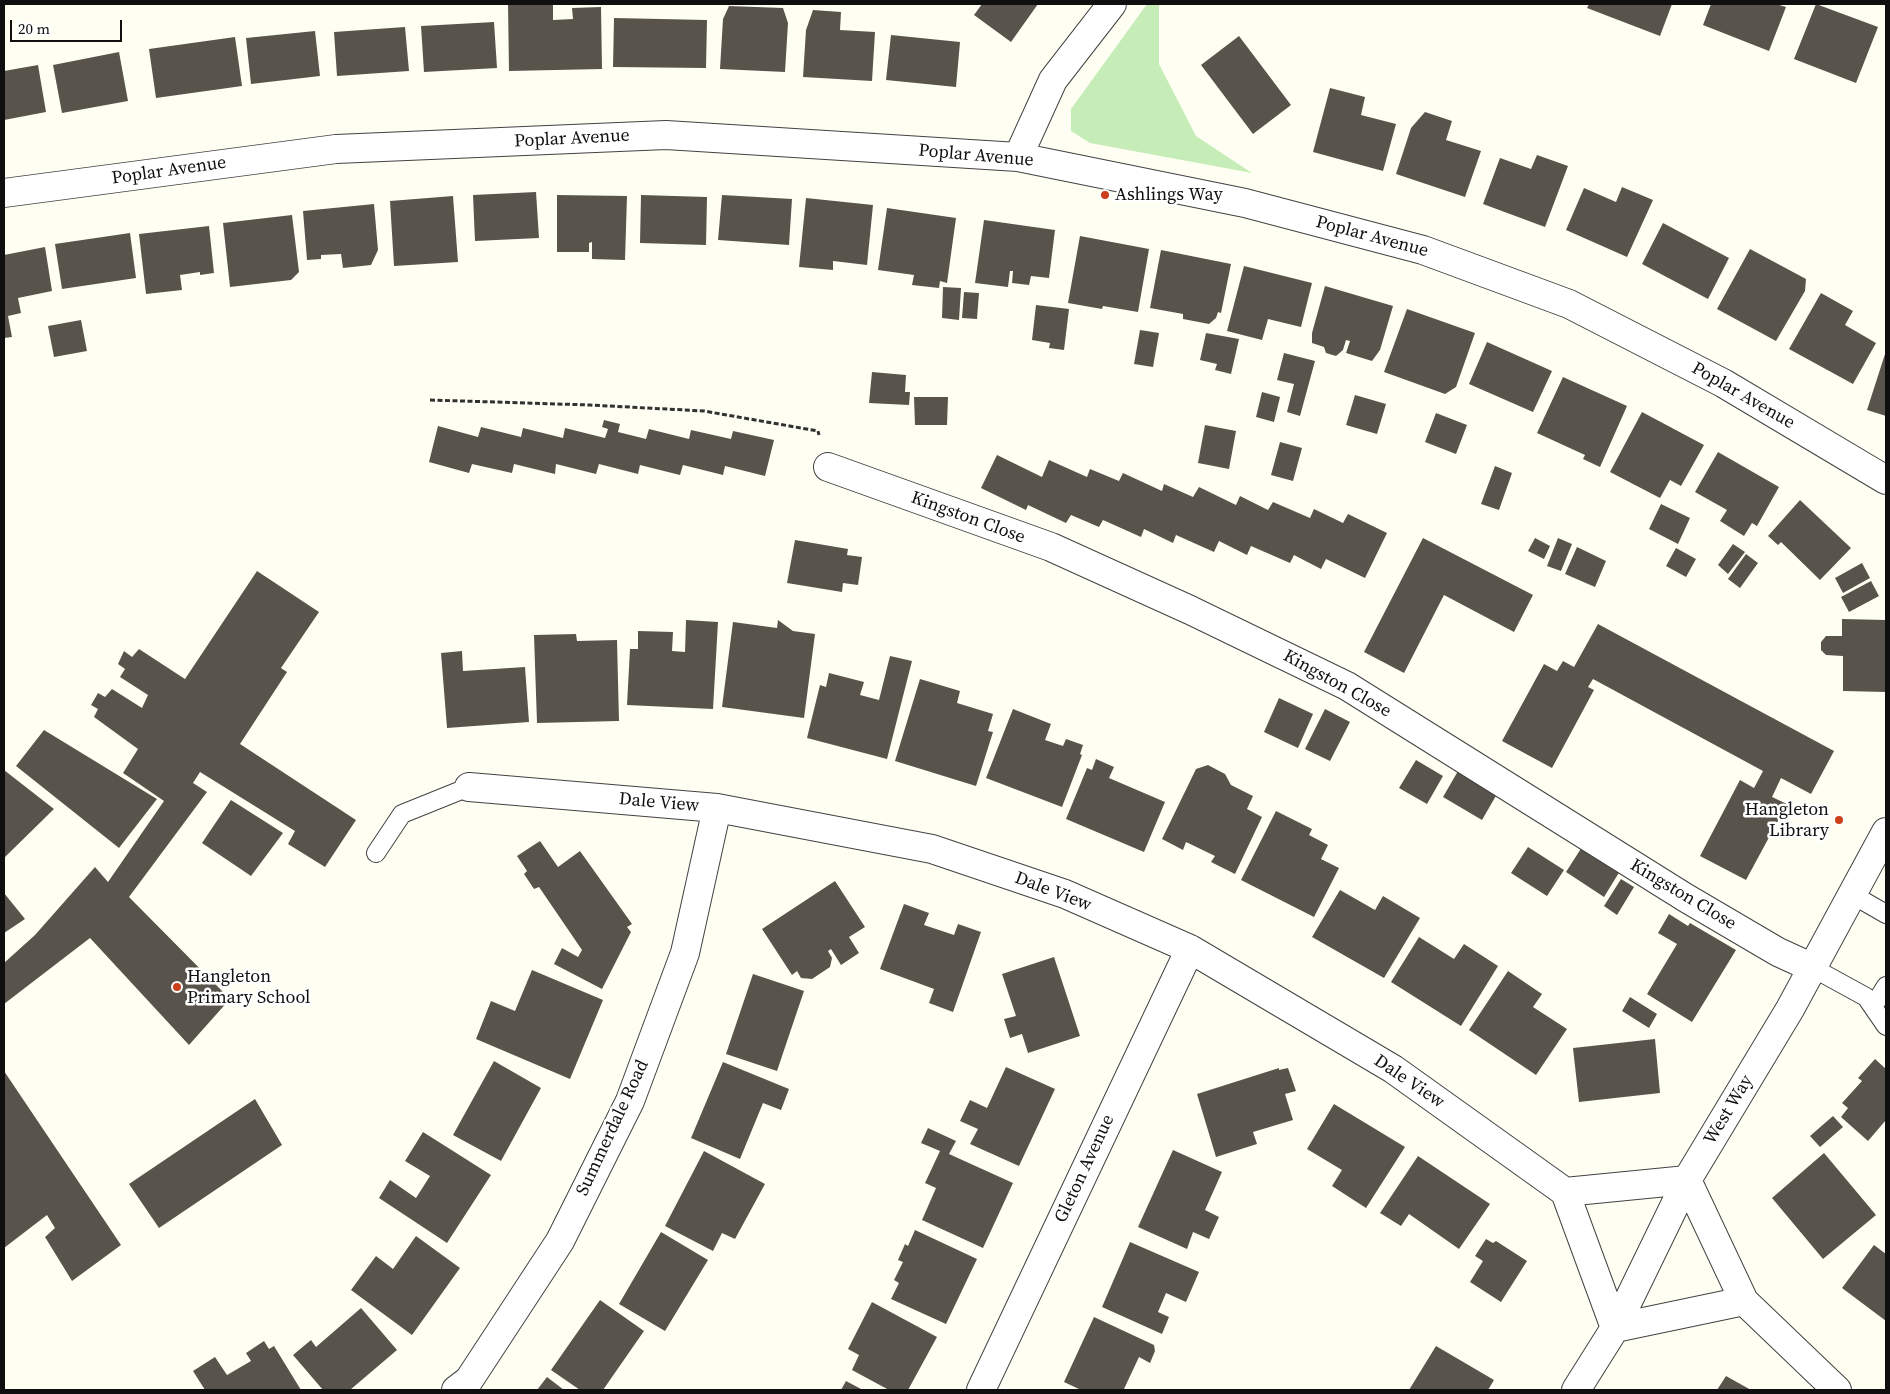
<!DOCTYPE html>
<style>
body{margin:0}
#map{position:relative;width:1890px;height:1394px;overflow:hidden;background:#fefff2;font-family:"Source Serif 4",serif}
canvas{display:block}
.frame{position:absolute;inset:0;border:5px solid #0f0f0f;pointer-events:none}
.scale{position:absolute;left:10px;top:20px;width:112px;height:22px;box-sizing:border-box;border:2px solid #0f0f0f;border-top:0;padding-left:6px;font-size:15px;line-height:18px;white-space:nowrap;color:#0f0f0f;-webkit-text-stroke:4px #fff;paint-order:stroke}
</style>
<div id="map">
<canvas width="1890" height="1394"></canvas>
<div class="frame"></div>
<div class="scale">20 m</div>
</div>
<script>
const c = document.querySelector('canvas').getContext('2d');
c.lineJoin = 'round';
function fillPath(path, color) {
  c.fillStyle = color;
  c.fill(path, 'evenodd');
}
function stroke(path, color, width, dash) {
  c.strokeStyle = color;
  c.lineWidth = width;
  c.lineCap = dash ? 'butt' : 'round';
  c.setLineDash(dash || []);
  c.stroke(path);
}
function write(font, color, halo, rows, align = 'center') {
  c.font = font + ' "Source Serif 4",serif';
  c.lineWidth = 5;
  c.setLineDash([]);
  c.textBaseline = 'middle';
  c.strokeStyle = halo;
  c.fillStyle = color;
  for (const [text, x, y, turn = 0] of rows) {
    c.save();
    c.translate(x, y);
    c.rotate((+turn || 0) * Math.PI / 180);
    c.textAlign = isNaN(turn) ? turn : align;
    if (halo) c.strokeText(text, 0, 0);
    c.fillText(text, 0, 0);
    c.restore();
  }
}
fillPath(new Path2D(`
 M 1147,4 L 1159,4 L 1159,64 L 1196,136 L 1252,173 L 1090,143 L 1071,131 L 1071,109 Z`), '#c6edb8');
fillPath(new Path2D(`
 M 508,4 L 553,4 L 553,20 L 573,19 L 572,8 L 601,7 L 602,69 L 509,71 Z
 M 982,4 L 1038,4 L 1011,42 L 974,15 Z
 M 1589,4 L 1672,4 L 1660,36 L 1587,8 Z
 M 1711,4 L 1776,4 L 1786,7 L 1769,51 L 1703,25 Z
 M 1816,4 L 1878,27 L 1856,83 L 1794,59 Z
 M 729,6 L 783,8 L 788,23 L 785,72 L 720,69 L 723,19 Z
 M 813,10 L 841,12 L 840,30 L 875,32 L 872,81 L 803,77 L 806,30 Z
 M 614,18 L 707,20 L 706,68 L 613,67 Z
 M 494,22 L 497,68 L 424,72 L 421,26 Z
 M 405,27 L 409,71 L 337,76 L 334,32 Z
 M 315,31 L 320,76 L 251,84 L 246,38 Z
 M 891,35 L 960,42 L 956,87 L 886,80 Z
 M 1239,36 L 1291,105 L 1253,134 L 1201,65 Z
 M 235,37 L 242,86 L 156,98 L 149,49 Z
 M 119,52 L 128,101 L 62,113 L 53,65 Z
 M 38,65 L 46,112 L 4,120 L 4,71 Z
 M 1330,88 L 1365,97 L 1361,115 L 1396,124 L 1383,171 L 1313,152 Z
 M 1425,112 L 1452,121 L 1446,140 L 1481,151 L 1465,197 L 1396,174 L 1411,128 Z
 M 1537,155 L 1568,166 L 1545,227 L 1483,204 L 1500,158 L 1531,169 Z
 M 1622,187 L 1653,200 L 1627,257 L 1566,230 L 1584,188 L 1616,202 Z
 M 536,192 L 539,238 L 475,241 L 473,195 Z
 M 557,195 L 627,196 L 625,260 L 592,259 L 592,242 L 589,243 L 589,252 L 557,252 Z
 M 641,195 L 707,197 L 706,245 L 640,243 Z
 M 722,195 L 792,199 L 789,245 L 718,240 Z
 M 453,196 L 458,262 L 394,266 L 390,201 Z
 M 806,198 L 873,205 L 867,265 L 833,261 L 833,270 L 799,267 Z
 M 374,204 L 378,250 L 371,265 L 343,268 L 341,254 L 321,255 L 321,259 L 307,260 L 303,211 Z
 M 887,208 L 956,218 L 947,283 L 940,281 L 939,288 L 912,285 L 914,275 L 878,270 Z
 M 292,215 L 299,272 L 291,280 L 230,287 L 223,223 Z
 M 984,220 L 1055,230 L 1049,278 L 1031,276 L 1029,285 L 1012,283 L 1013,271 L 1010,271 L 1008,287 L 975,283 Z
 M 1663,223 L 1729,258 L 1708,299 L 1642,264 Z
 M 209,226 L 214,273 L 200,275 L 200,272 L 180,275 L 182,290 L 146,294 L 139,234 Z
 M 130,233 L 136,278 L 62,289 L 55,244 Z
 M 1080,236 L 1149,249 L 1138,312 L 1103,306 L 1102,309 L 1068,303 Z
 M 45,247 L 52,291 L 18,298 L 21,313 L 8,316 L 12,337 L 4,338 L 4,255 Z
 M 1750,249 L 1806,279 L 1805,291 L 1776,341 L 1717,309 Z
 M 1161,250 L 1231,264 L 1221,313 L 1218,312 L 1216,318 L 1209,324 L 1183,319 L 1183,314 L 1150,308 Z
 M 1244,266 L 1312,283 L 1301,327 L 1268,319 L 1262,340 L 1227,331 Z
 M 1325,286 L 1393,306 L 1380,350 L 1372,361 L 1346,353 L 1350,341 L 1346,340 L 1343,350 L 1336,356 L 1326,353 L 1324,347 L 1312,343 L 1312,333 Z
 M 943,287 L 961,288 L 959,320 L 942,318 Z
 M 964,292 L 979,293 L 977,319 L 962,318 Z
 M 1821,293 L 1853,311 L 1845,325 L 1876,343 L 1853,384 L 1789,349 Z
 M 1036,305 L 1069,309 L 1064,350 L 1049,348 L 1050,343 L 1032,340 Z
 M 1407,309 L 1475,333 L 1456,387 L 1445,394 L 1384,372 Z
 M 81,320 L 87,351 L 54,357 L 48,326 Z
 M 1140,330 L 1159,333 L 1153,367 L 1134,364 Z
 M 1206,333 L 1239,339 L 1231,374 L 1215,370 L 1217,364 L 1200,360 Z
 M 1487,342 L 1552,371 L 1533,412 L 1469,384 Z
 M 1284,353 L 1315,361 L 1300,416 L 1287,412 L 1294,384 L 1277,380 Z
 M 1885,354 L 1886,354 L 1886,416 L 1867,410 Z
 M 872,372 L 906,375 L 905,392 L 910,392 L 909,405 L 869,403 Z
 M 1563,377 L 1627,406 L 1600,467 L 1583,459 L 1585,455 L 1537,433 Z
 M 1262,392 L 1280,397 L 1274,422 L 1256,417 Z
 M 1355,395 L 1386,404 L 1377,434 L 1346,425 Z
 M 914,397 L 948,397 L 947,425 L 915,425 Z
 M 1642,412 L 1704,445 L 1681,486 L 1670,480 L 1660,498 L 1610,472 Z
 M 1436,413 L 1467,425 L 1456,454 L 1425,442 Z
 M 604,420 L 620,424 L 618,432 L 646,439 L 649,429 L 689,439 L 691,430 L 731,439 L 733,431 L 774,440 L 765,476 L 725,466 L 723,475 L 683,465 L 680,475 L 640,465 L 638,474 L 599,464 L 596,474 L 556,464 L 555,474 L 514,464 L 512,473 L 472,464 L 469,473 L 429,462 L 438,426 L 478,437 L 481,427 L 521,437 L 523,428 L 563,438 L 565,428 L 605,438 L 608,429 L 602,427 Z
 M 1205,425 L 1236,431 L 1229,469 L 1198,463 Z
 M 1280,442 L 1302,448 L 1293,481 L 1271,475 Z
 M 1718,452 L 1779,487 L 1757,526 L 1752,523 L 1744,536 L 1720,521 L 1727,510 L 1695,492 Z
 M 997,455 L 1042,477 L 1049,460 L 1087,477 L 1090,469 L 1119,481 L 1123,473 L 1162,491 L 1164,484 L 1193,497 L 1199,487 L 1236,505 L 1240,496 L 1268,510 L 1273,502 L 1310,518 L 1314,509 L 1343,523 L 1348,514 L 1387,533 L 1365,578 L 1326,559 L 1321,569 L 1294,555 L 1290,563 L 1251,546 L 1247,555 L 1219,541 L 1214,552 L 1176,535 L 1173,543 L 1144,529 L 1141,537 L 1103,520 L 1099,527 L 1071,515 L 1066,523 L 1028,505 L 1026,510 L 981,488 Z
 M 1495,466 L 1512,473 L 1499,510 L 1481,504 Z
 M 1800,500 L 1851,548 L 1820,580 L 1781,542 L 1778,545 L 1768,536 Z
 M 1661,504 L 1690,518 L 1678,544 L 1649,529 Z
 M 1423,538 L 1533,595 L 1514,632 L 1444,595 L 1404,673 L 1364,652 Z
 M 1535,538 L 1550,546 L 1544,559 L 1528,551 Z
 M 1558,538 L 1572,544 L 1561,571 L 1547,566 Z
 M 795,540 L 848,549 L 847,555 L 862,557 L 858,585 L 843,583 L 842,592 L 787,583 Z
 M 1733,544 L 1745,552 L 1728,574 L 1718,565 Z
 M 1577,547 L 1606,561 L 1595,587 L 1565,574 Z
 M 1676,548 L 1696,559 L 1686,577 L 1666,566 Z
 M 1746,554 L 1758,563 L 1740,588 L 1728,579 Z
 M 1862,563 L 1870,578 L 1843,593 L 1835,578 Z
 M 257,571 L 319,612 L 281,668 L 287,672 L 240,744 L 356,820 L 325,867 L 288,844 L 295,831 L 200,772 L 193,783 L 207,792 L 129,897 L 230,999 L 189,1045 L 90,938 L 4,1004 L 4,963 L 35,935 L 95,867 L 108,882 L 164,801 L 123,773 L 138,749 L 94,717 L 98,709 L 91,705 L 98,693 L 105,697 L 112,689 L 142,708 L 148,695 L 120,677 L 125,669 L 118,664 L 124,651 L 132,657 L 139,649 L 185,679 Z
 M 1871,581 L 1879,596 L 1849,612 L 1841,597 Z
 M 1842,619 L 1886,620 L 1886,692 L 1843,691 L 1843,656 L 1826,655 L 1821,650 L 1821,642 L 1826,636 L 1842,636 Z
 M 686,620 L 718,622 L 713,709 L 627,705 L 630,649 L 638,649 L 638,631 L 673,632 L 672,651 L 685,652 Z
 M 778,620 L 793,631 L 815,634 L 804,718 L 722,707 L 733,622 L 777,628 Z
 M 1598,624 L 1834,751 L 1811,794 L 1781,778 L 1772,797 L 1787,804 L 1746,880 L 1700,856 L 1740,780 L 1754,788 L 1763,771 L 1593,679 L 1588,687 L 1594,690 L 1552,768 L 1502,741 L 1544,664 L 1557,671 L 1563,661 L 1574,667 Z
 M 576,634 L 577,641 L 617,640 L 619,721 L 537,723 L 534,635 Z
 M 462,651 L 463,671 L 525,667 L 529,722 L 447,728 L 441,653 Z
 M 890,656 L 912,661 L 887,759 L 807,738 L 820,685 L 826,687 L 829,673 L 864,682 L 860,695 L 879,700 Z
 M 920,679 L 960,691 L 957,703 L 993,714 L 988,731 L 993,732 L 976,786 L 895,761 Z
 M 1279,698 L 1313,714 L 1298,748 L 1264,732 Z
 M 1013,709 L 1051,724 L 1045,740 L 1063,746 L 1066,739 L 1083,745 L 1080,754 L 1082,755 L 1062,807 L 986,778 Z
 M 1325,709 L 1350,722 L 1330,761 L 1305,749 Z
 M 44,730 L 157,799 L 119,848 L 16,766 Z
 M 1096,759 L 1114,767 L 1109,778 L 1165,802 L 1144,852 L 1066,819 L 1087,768 L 1092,770 Z
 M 1416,760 L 1443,776 L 1427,804 L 1399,788 Z
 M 1208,765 L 1225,774 L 1231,785 L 1253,796 L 1247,809 L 1262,817 L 1235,874 L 1211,862 L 1215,856 L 1186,842 L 1183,850 L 1162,839 L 1196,769 Z
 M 4,770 L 54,809 L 4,858 Z
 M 1458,771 L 1497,794 L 1482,820 L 1443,797 Z
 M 231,800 L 283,833 L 251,876 L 202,843 Z
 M 1276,811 L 1312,829 L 1309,835 L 1328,845 L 1321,859 L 1339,868 L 1314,917 L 1241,880 Z
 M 540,841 L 558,867 L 580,851 L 632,924 L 627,927 L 631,932 L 602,989 L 554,964 L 562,948 L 578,957 L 582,950 L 539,887 L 534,889 L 524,874 L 527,871 L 517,856 Z
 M 1528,847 L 1564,870 L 1547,896 L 1511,873 Z
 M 1582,847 L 1620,871 L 1604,897 L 1566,872 Z
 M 1621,879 L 1634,887 L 1617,915 L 1604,906 Z
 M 835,881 L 865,927 L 849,937 L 859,953 L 841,965 L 831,949 L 828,951 L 832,958 L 830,967 L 812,979 L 801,978 L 797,971 L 792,975 L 762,929 Z
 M 1340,890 L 1375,910 L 1383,896 L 1420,918 L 1384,978 L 1312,937 Z
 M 4,893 L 25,919 L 4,933 Z
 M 904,904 L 929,913 L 924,925 L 954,935 L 958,924 L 981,932 L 953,1012 L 929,1003 L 934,989 L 880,969 Z
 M 1669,914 L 1688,926 L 1690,923 L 1736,950 L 1692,1022 L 1647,994 L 1677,944 L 1658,933 Z
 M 1419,937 L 1454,959 L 1464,944 L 1498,966 L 1461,1026 L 1391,982 Z
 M 1054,957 L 1080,1036 L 1028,1053 L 1022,1034 L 1010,1038 L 1004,1019 L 1016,1016 L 1002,974 Z
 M 532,970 L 603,1000 L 570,1079 L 476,1039 L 491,1001 L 515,1011 Z
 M 1508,971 L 1542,994 L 1533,1007 L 1567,1029 L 1536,1075 L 1469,1030 Z
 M 753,974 L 804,991 L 777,1071 L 726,1054 Z
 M 1630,997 L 1657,1014 L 1649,1028 L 1622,1011 Z
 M 1655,1039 L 1660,1093 L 1579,1102 L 1573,1048 Z
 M 1875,1059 L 1886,1069 L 1886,1120 L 1868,1141 L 1841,1117 L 1848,1108 L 1842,1103 L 1862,1081 L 1858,1078 Z
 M 494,1061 L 541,1088 L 501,1161 L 453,1135 Z
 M 723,1062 L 789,1089 L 781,1110 L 763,1103 L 740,1159 L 691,1138 Z
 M 1006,1067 L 1055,1089 L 1019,1166 L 970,1144 L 978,1129 L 960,1121 L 970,1100 L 987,1108 Z
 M 1279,1068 L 1279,1070 L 1288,1068 L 1296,1091 L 1285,1094 L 1293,1120 L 1253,1132 L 1257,1144 L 1216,1157 L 1197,1094 Z
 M 4,1071 L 121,1245 L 72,1281 L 45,1237 L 55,1228 L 47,1215 L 4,1248 Z
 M 255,1099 L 282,1145 L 159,1228 L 129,1184 Z
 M 1334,1104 L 1405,1147 L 1366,1208 L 1332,1186 L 1342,1170 L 1307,1149 Z
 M 1833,1116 L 1843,1127 L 1820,1147 L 1810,1136 Z
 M 928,1128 L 956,1141 L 949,1154 L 1013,1183 L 983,1248 L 922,1220 L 936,1188 L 925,1183 L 940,1151 L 921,1143 Z
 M 423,1132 L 491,1175 L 447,1243 L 379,1198 L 390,1180 L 416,1198 L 430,1176 L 405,1161 Z
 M 1173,1150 L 1222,1172 L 1205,1210 L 1219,1217 L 1209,1239 L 1193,1232 L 1187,1249 L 1138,1227 Z
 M 704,1151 L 765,1184 L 735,1239 L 722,1233 L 713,1251 L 665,1226 Z
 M 1824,1153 L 1876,1215 L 1823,1259 L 1772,1198 Z
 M 1418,1156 L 1490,1204 L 1459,1249 L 1409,1214 L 1401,1226 L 1380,1213 Z
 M 915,1230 L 977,1259 L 946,1324 L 891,1299 L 899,1283 L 894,1280 L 903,1262 L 898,1260 L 905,1244 L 908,1246 Z
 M 661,1232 L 708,1260 L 665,1331 L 619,1304 Z
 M 416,1236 L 460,1268 L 412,1335 L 351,1290 L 376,1256 L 393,1269 Z
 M 1486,1239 L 1493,1243 L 1496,1241 L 1527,1261 L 1501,1302 L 1470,1282 L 1483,1261 L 1475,1256 Z
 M 1130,1242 L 1199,1272 L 1186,1302 L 1166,1293 L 1158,1312 L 1169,1317 L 1162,1334 L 1102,1307 Z
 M 1874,1245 L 1886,1254 L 1886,1321 L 1842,1288 Z
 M 600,1300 L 644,1331 L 603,1390 L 580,1390 L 551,1370 Z
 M 872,1302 L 937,1337 L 908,1390 L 889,1390 L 852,1370 L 859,1355 L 848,1349 Z
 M 361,1308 L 397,1350 L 350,1390 L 323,1390 L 293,1355 L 311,1340 L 316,1347 Z
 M 1094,1317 L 1154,1345 L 1155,1351 L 1150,1363 L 1139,1357 L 1124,1389 L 1127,1390 L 1081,1390 L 1064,1382 Z
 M 264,1341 L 269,1349 L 274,1346 L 301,1390 L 205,1390 L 193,1371 L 215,1357 L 227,1375 L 251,1361 L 246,1353 Z
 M 1436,1346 L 1494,1380 L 1488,1390 L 1409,1390 Z
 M 1726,1376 L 1751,1390 L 1717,1390 Z
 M 547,1377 L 564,1390 L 537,1390 Z
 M 846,1381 L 863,1390 L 841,1390 Z`), '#59544b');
const service = new Path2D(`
 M 376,853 L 402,814 L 469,787
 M 1853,895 L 1886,914
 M 1813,968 L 1866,997 L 1886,1026
 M 1873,1007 L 1886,986`);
const minor = new Path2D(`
 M 1018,157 L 1053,80 L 1112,4
 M 4,193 L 336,149 L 666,135 L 1018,157 L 1245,203 L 1423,250 L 1569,304 L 1723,383 L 1886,480
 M 828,467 L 1051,547 L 1190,610 L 1347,686 L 1686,898 L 1778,952 L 1813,968
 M 469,787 L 717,808 L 932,849 L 1065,894 L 1190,949 L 1393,1069 L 1565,1192 L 1615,1328 L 1744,1301 L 1837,1390
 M 1565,1192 L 1687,1180 L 1744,1301
 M 456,1390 L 469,1380 L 560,1241 L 630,1101 L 685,953 L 717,808
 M 981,1390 L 1190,949
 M 1576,1390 L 1615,1328 L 1687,1180 L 1790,1009 L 1886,832`);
stroke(service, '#424242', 20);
stroke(minor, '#424242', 30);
stroke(new Path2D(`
 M 430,400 L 590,405 L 704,411 L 818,431 L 819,435`), '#313131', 3, [5, 2.5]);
stroke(service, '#fff', 18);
stroke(minor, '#fff', 28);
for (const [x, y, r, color] of [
 [1105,195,5,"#cc3f1b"],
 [1839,820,5,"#cc3f1b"],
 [177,987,5,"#cc3f1b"]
]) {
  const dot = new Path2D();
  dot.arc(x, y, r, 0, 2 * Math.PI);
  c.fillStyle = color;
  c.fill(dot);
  stroke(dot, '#fff', 2);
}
write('18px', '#0f0f0f', '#fff', [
 ["Poplar Avenue",572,139,-3],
 ["Poplar Avenue",976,156,5],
 ["Poplar Avenue",169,171,-8],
 ["Poplar Avenue",1372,237,15],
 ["Poplar Avenue",1743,396,30],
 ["Kingston Close",968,518,20],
 ["Kingston Close",1337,684,29],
 ["Dale View",659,803,5],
 ["Dale View",1053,892,21],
 ["Kingston Close",1683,895,31],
 ["Dale View",1409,1082,34],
 ["West Way",1729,1110,-59],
 ["Summerdale Road",613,1128,-65],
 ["Gleton Avenue",1085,1169,-65]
]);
write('18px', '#0f0f0f', '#fff', [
 ["Ashlings Way",1115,195],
 ["Hangleton",1829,810,"right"],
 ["Library",1829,831,"right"],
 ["Hangleton",187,977],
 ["Primary School",187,998]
], 'left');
</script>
